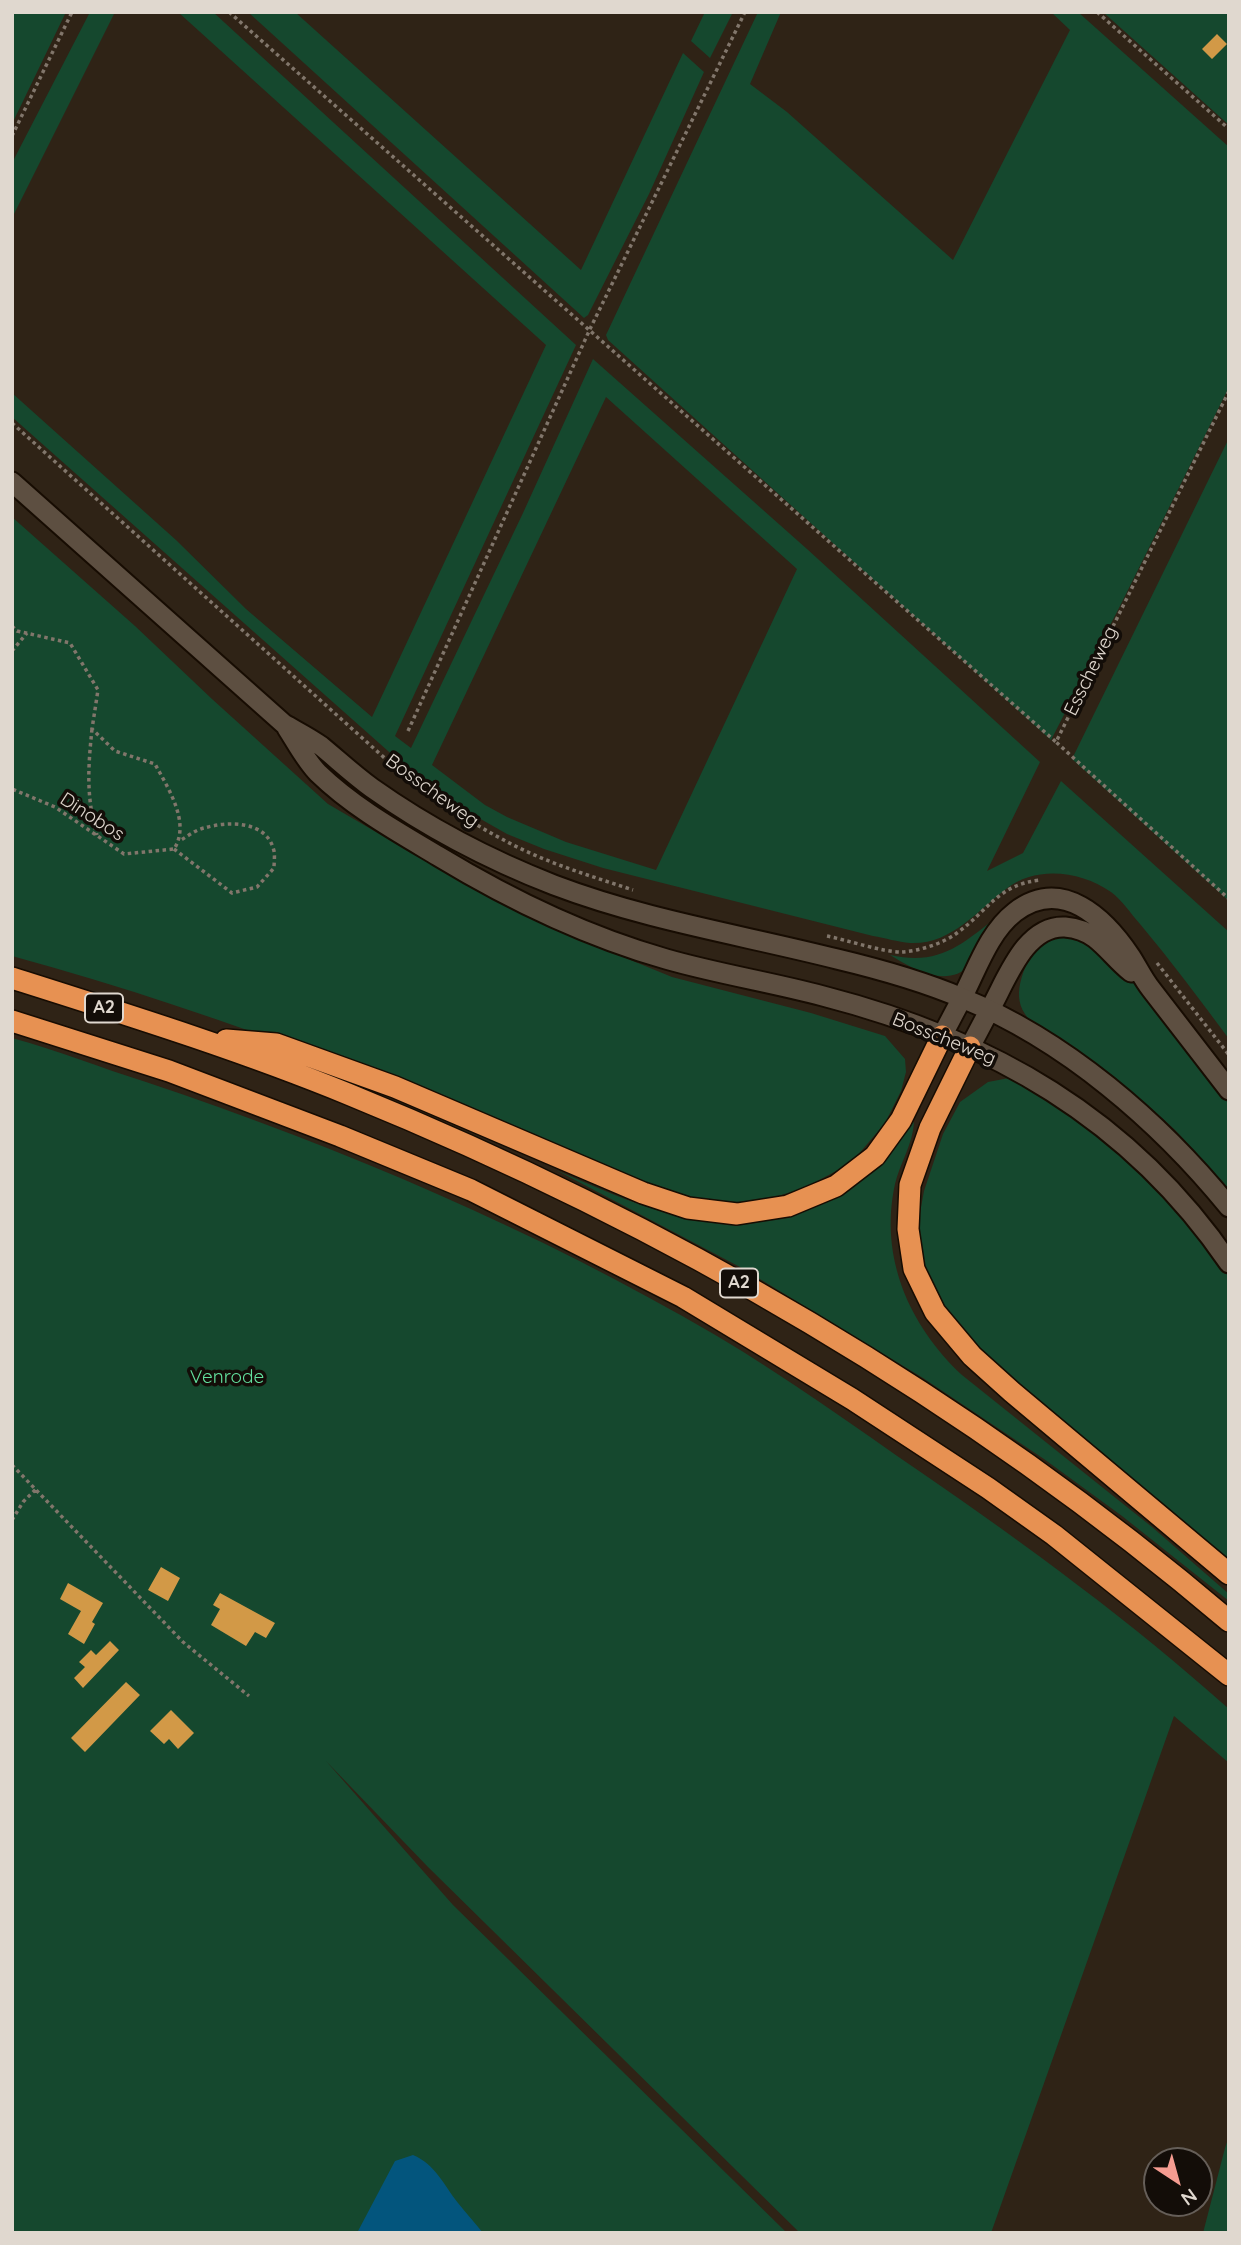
<!DOCTYPE html>
<style>
body{margin:0}
#map{position:relative;width:1241px;height:2245px;overflow:hidden;background:#2f2316;font-family:Quicksand,sans-serif}
canvas{display:block}
.frame{position:absolute;inset:0;border:14px solid #e0d8cf;pointer-events:none}
.north{position:absolute;left:1143px;top:2147px;width:70px;height:70px;box-sizing:border-box;background:#130d08;border:2px solid #655e58;border-radius:50%;rotate:144deg;font-size:19px;font-weight:700;line-height:28px;text-align:center;color:#e0d8cf}
.north::after{content:'';display:block;margin:auto;width:24px;height:32px;background:#f59c91;clip-path:polygon(50% 0,100% 100%,50% 72%,0 100%)}
</style>
<div id="map">
<canvas width="1241" height="2245"></canvas>
<div class="frame"></div>
<div class="north">N</div>
</div>
<script>
const c = document.querySelector('canvas').getContext('2d');
c.lineJoin = 'round';
function fillPath(path, color) {
  c.fillStyle = color;
  c.fill(path, 'evenodd');
}
function stroke(path, color, width, dash) {
  c.strokeStyle = color;
  c.lineWidth = width;
  c.lineCap = dash ? 'butt' : 'round';
  c.setLineDash(dash || []);
  c.stroke(path);
}
function write(font, color, halo, rows, align = 'center') {
  c.font = font + ' Quicksand,sans-serif';
  c.lineWidth = 7;
  c.setLineDash([]);
  c.textBaseline = 'middle';
  c.strokeStyle = halo;
  c.fillStyle = color;
  for (const [text, x, y, turn = 0] of rows) {
    c.save();
    c.translate(x, y);
    c.rotate((+turn || 0) * Math.PI / 180);
    c.textAlign = isNaN(turn) ? turn : align;
    if (halo) c.strokeText(text, 0, 0);
    c.fillText(text, 0, 0);
    c.restore();
  }
}
fillPath(new Path2D(`
 M 12,12 L 66,12 L 12,124 Z
 M 90,12 L 115,12 L 12,218 L 12,163 Z
 M 178,12 L 213,12 L 576,345 L 395,736 L 411,748 L 523,513 L 593,359 L 807,549 L 1040,762 L 987,871 L 1023,853 L 1061,781 L 1229,932 L 1229,1039 C 1200,1000 1171,961 1140,924 C 1131,914 1122,900 1111,892 C 1081,871 1036,865 1006,889 C 977,911 951,945 910,943 C 898,942 885,938 873,936 L 603,868 L 544,849 L 507,834 L 470,813 L 406,767 L 12,417 L 12,393 L 176,540 L 246,609 L 372,717 L 546,345 ZM 606,397 L 797,569 L 656,870 L 566,842 L 507,817 L 485,805 L 432,765 Z
 M 248,12 L 295,12 L 581,270 L 683,53 L 704,72 L 649,194 L 588,315 L 584,318 Z
 M 705,12 L 733,12 L 710,58 L 691,41 Z
 M 758,12 L 781,12 L 750,84 L 787,112 L 953,260 L 1070,30 L 1051,12 L 1078,12 L 1229,147 L 1229,387 L 1120,606 L 1051,740 L 608,340 L 606,335 Z
 M 1103,12 L 1229,12 L 1229,125 Z
 M 1229,438 L 1229,901 L 1072,759 Z
 M 12,517 L 135,626 L 212,699 L 328,804 L 448,874 L 567,934 L 672,977 L 811,1013 L 885,1036 L 905,1059 L 906,1072 L 901,1091 L 885,1123 L 857,1156 L 840,1169 L 804,1188 L 762,1201 L 736,1202 L 696,1199 L 651,1187 C 440,1103 231,1015 12,956 Z
 M 997,917 C 989,931 981,952 970,965 C 947,989 913,969 890,955 C 939,966 961,945 997,917 Z
 M 1074,932 L 1115,961 L 1143,993 L 1229,1104 L 1229,1195 C 1211,1172 1194,1149 1174,1129 C 1147,1103 1115,1080 1085,1058 C 1067,1044 1038,1035 1025,1014 C 1010,992 1027,964 1036,943 Z
 M 12,1038 C 57,1050 101,1068 146,1082 C 343,1148 538,1231 717,1336 C 788,1378 855,1427 922,1473 C 1028,1546 1133,1623 1229,1709 L 1229,1763 L 1174,1716 L 991,2233 L 800,2233 L 428,1867 L 326,1761 L 453,1905 L 787,2233 L 12,2233 Z
 M 1009,1078 L 1067,1112 L 1116,1149 L 1183,1215 L 1229,1273 L 1229,1570 L 981,1364 L 930,1300 L 919,1242 L 919,1218 L 924,1191 L 943,1134 L 960,1102 L 988,1082 Z
 M 914,1122 C 913,1144 900,1163 895,1184 C 879,1257 909,1325 962,1375 L 1152,1527 L 1229,1594 L 1229,1601 L 1122,1516 L 1044,1459 L 923,1378 L 740,1267 L 556,1170 C 608,1192 664,1219 722,1223 C 744,1224 765,1220 787,1217 Z
 M 1229,2136 L 1228,2233 L 1203,2233 L 1225,2148 Z`), '#15482e');
fillPath(new Path2D(`
 M 413,2155 C 435,2164 444,2185 458,2203 C 466,2213 475,2223 483,2233 L 357,2233 L 395,2161 Z`), '#03557d');
fillPath(new Path2D(`
 M 1217,34 L 1227,44 L 1212,59 L 1202,49 Z
 M 161,1567 L 180,1578 L 168,1601 L 148,1590 Z
 M 68,1583 L 103,1603 L 92,1622 L 95,1624 L 84,1644 L 68,1634 L 81,1611 L 60,1599 Z
 M 220,1593 L 275,1623 L 266,1638 L 255,1632 L 246,1646 L 211,1625 L 220,1609 L 213,1605 Z
 M 110,1641 L 119,1650 L 83,1688 L 74,1678 L 85,1667 L 79,1662 L 91,1650 L 96,1655 Z
 M 126,1682 L 140,1695 L 85,1752 L 71,1738 Z
 M 171,1710 L 194,1733 L 178,1749 L 169,1739 L 164,1744 L 150,1731 Z`), '#d29947');
const tertiary = new Path2D(`
 M 962,998 C 977,969 989,932 1015,912 C 1062,876 1105,918 1131,957 C 1138,968 1143,979 1151,989 C 1177,1023 1203,1056 1229,1090
 M 989,1011 C 1006,982 1024,925 1065,927 C 1076,928 1086,931 1095,938 C 1108,948 1118,962 1131,972`);
const secondary = new Path2D(`
 M 12,482 L 284,724 C 296,731 310,738 321,746 C 338,760 354,775 372,788 C 427,827 490,860 554,885 C 646,920 742,935 837,959 C 879,969 922,981 962,998 C 1065,1040 1159,1121 1229,1207
 M 287,728 C 296,742 306,761 318,773 C 353,807 396,831 438,856 C 509,899 585,936 666,959 C 718,974 771,982 823,996 C 990,1039 1130,1118 1229,1263
 M 942,1036 L 962,998
 M 970,1047 L 989,1011`);
const motorway = new Path2D(`
 M 12,978 C 125,1014 238,1049 348,1094 C 665,1223 968,1399 1229,1621
 M 12,1021 L 169,1071 L 340,1136 L 471,1190 L 683,1297 L 852,1399 L 988,1488 L 1054,1535 L 1229,1675
 M 226,1040 L 276,1044 L 395,1087 L 643,1193 L 688,1208 L 737,1214 L 788,1206 L 836,1186 L 875,1156 L 901,1120 L 942,1036
 M 970,1047 L 930,1128 L 910,1185 L 908,1229 L 914,1269 L 935,1312 L 972,1356 L 1012,1392 L 1229,1574`);
stroke(tertiary, '#170c02', 23);
stroke(secondary, '#170c02', 23);
stroke(motorway, '#170c02', 24);
stroke(new Path2D(`
 M 229,12 L 1056,742
 M 1097,12 L 1229,129
 M 12,136 L 72,12
 M 1229,391 L 1056,742 L 1229,899
 M 12,423 L 399,771 C 432,795 465,820 502,839 C 543,862 588,875 633,890
 M 12,626 L 17,631 L 70,643 L 98,690 L 92,729 L 115,751 L 155,764 C 168,788 191,823 174,849 L 124,854 L 55,807 L 12,789
 M 12,651 L 27,633
 M 92,729 C 88,768 86,797 97,835
 M 408,731 L 590,329 L 745,12
 M 174,849 L 232,893 L 257,887 L 274,868 C 274,863 275,856 274,851 C 267,820 228,821 204,828 C 195,830 187,837 179,841
 M 827,936 C 847,940 882,952 901,952 C 919,951 942,944 957,933 C 988,911 998,884 1041,880
 M 1157,963 L 1229,1055
 M 12,1465 L 183,1642 L 249,1696
 M 12,1520 L 23,1502 L 36,1489`), '#81766b', 3.5, [3.5, 3.5]);
stroke(tertiary, '#5d4f41', 19);
stroke(secondary, '#5d4f41', 19);
stroke(motorway, '#e79152', 21);
for (const [x, y, w] of [
 [104,1008,38],
 [739,1283,38]
]) {
  const box = new Path2D();
  box.roundRect(x - w / 2, y - 14.5, w, 29, 5);
  c.fillStyle = '#130d08';
  c.fill(box);
  stroke(box, '#e0d8cf', 2);
}
write('bold 18px', '#e0d8cf', null, [
 ["A2",104,1008],
 ["A2",739,1283]
]);
write('19px', '#e0d8cf', '#130d08', [
 ["Esscheweg",1091,671,-64],
 ["Bosscheweg",432,791,36],
 ["Dinobos",92,817,33],
 ["Bosscheweg",944,1039,22]
]);
write('19px', '#63e19e', '#130d08', [
 ["Venrode",227,1377]
]);
</script>
